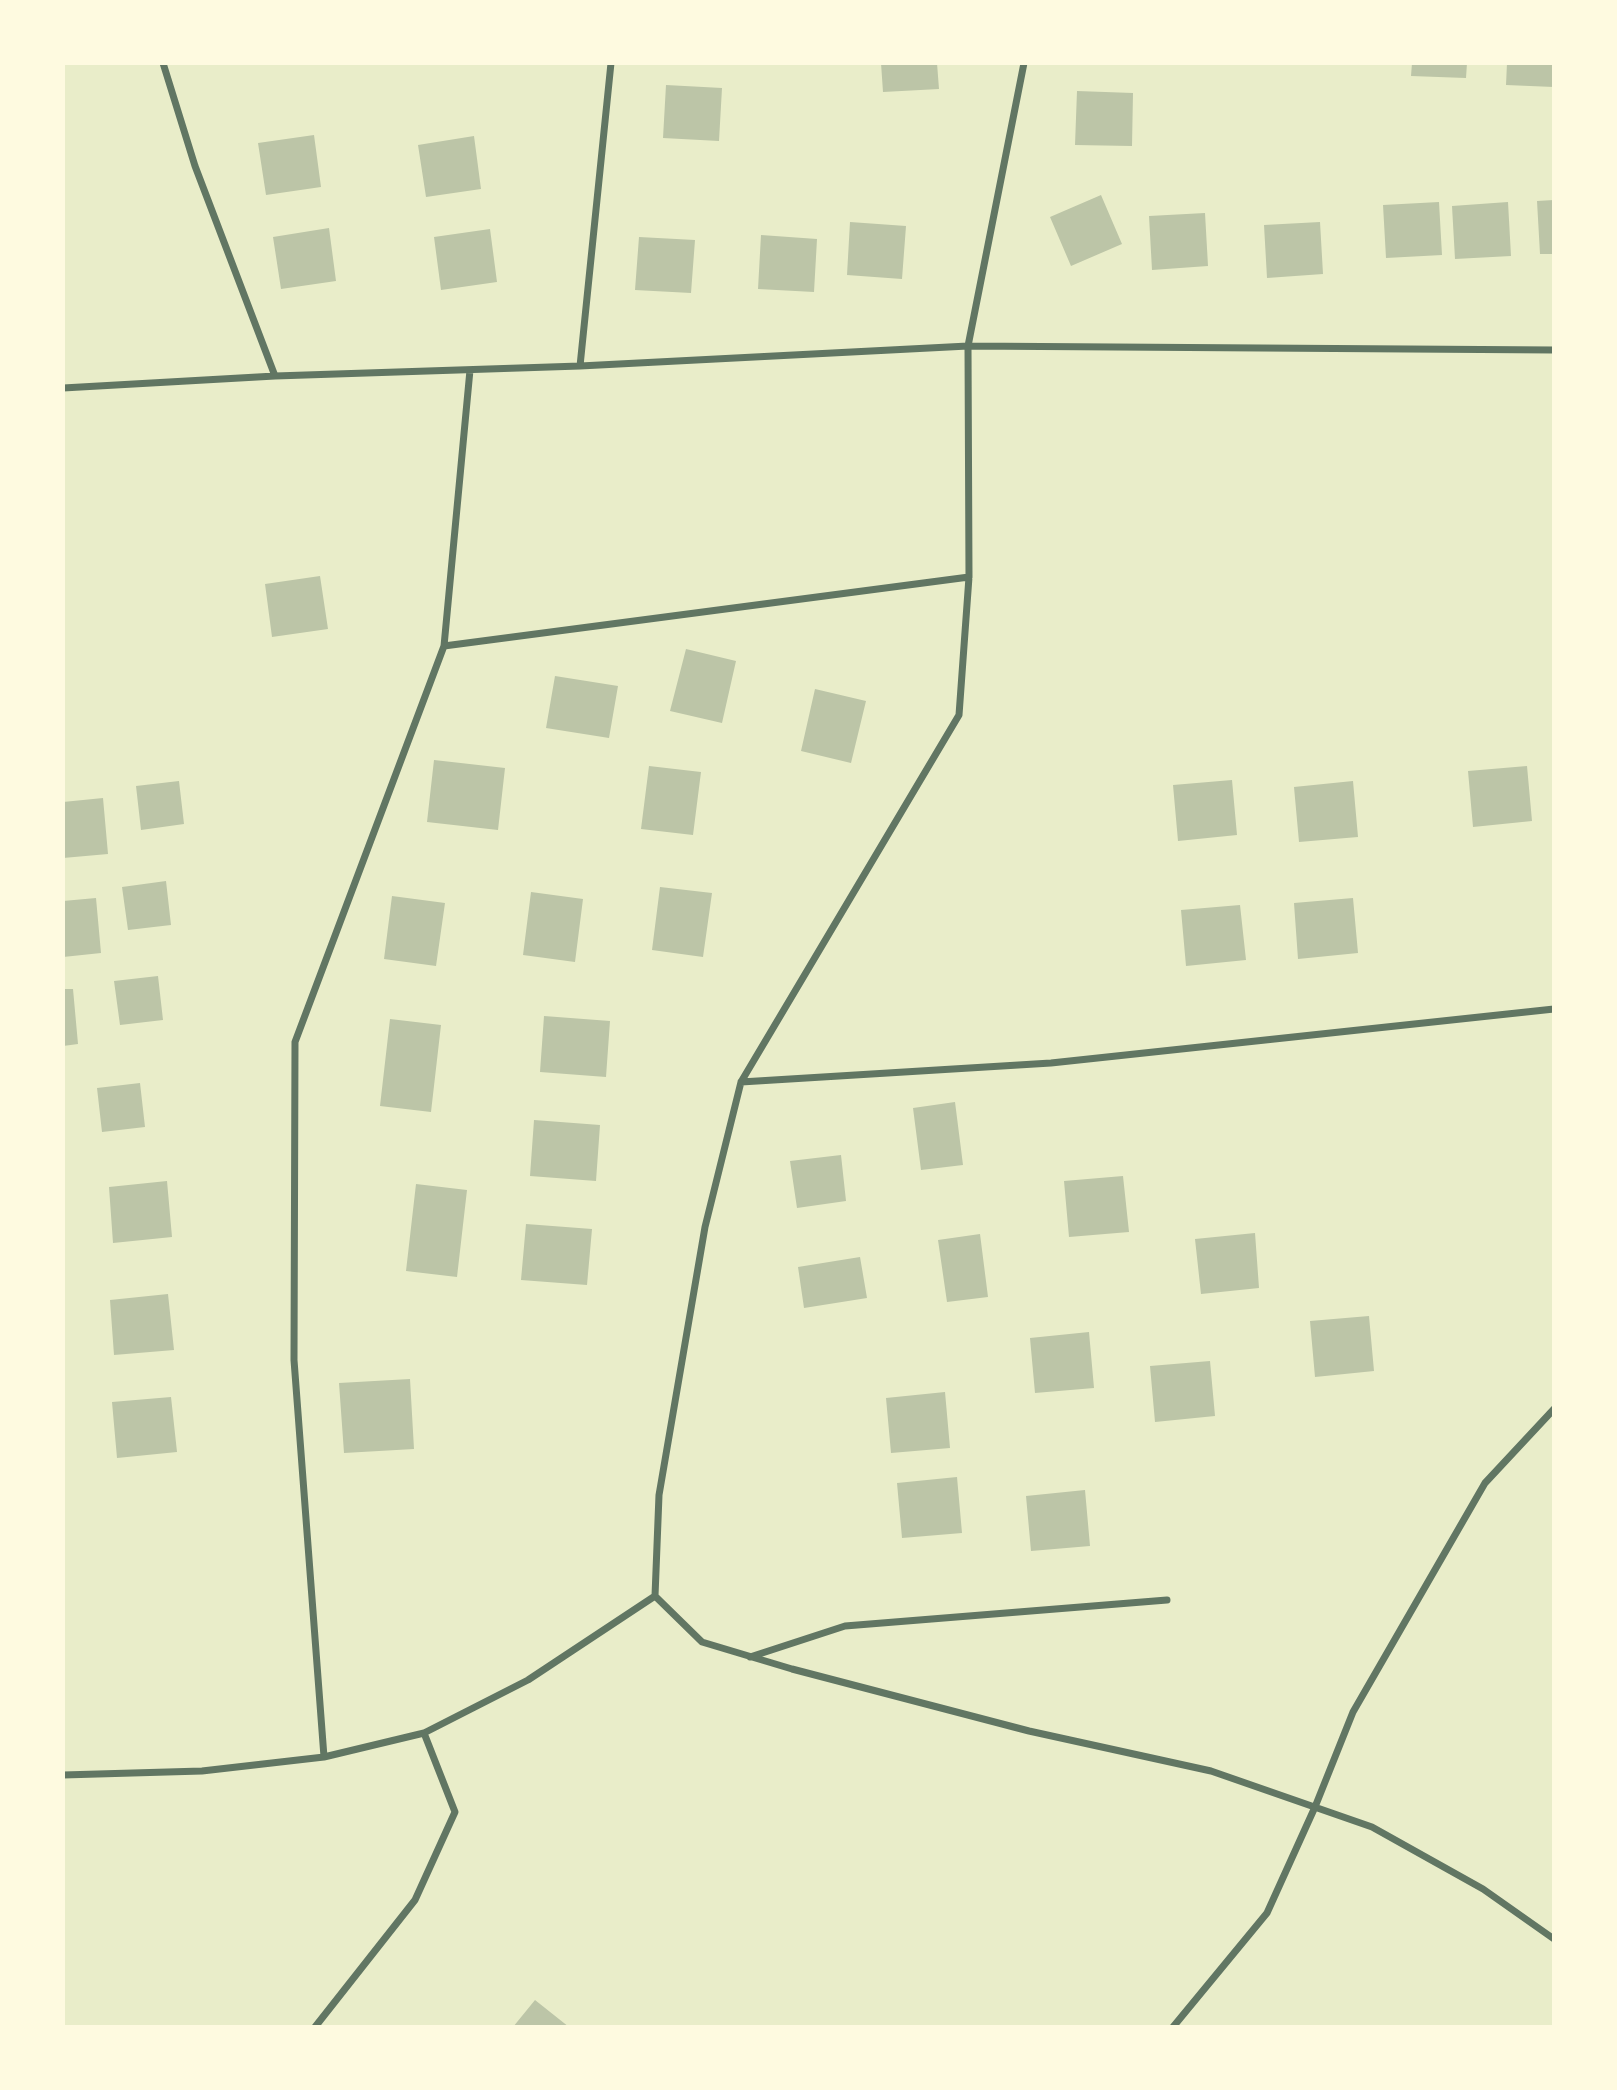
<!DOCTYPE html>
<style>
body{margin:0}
#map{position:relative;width:1617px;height:2090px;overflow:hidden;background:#e9edc9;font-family:Barlow,sans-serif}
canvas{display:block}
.frame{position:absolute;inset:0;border:65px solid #fefae0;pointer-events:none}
</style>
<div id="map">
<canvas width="1617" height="2090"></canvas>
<div class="frame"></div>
</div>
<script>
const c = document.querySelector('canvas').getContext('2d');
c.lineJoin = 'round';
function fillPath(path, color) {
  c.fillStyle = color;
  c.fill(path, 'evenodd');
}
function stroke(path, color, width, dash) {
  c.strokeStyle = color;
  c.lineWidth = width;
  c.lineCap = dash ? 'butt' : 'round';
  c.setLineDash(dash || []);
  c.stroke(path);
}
fillPath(new Path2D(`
 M 881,63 L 937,63 L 939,89 L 883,92 Z
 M 1412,63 L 1467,63 L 1466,78 L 1411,76 Z
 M 1507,63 L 1554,63 L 1554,87 L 1506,85 Z
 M 666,85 L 722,88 L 719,141 L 663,138 Z
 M 1077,91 L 1133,93 L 1132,146 L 1075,145 Z
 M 314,135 L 321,187 L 266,195 L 258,143 Z
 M 474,136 L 481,189 L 426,197 L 418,145 Z
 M 1101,195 L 1122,244 L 1071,266 L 1050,217 Z
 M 1554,200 L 1554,254 L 1540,254 L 1537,201 Z
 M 1439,202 L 1442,255 L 1386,258 L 1383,205 Z
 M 1508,202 L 1511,256 L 1455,259 L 1452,206 Z
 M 1205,213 L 1208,266 L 1152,270 L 1149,216 Z
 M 850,222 L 906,226 L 902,279 L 847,275 Z
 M 1320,222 L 1323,274 L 1267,278 L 1264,225 Z
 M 329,228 L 336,281 L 281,289 L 273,237 Z
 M 490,229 L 497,282 L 441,290 L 434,237 Z
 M 761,235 L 817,239 L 814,292 L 758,289 Z
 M 639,237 L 695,240 L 691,293 L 635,290 Z
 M 320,576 L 328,629 L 272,637 L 265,584 Z
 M 686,649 L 736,661 L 722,723 L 670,711 Z
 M 555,676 L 618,686 L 609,738 L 546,728 Z
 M 815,689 L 866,701 L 851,763 L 801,751 Z
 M 434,760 L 505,768 L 498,830 L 427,822 Z
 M 649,766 L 701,772 L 693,835 L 641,829 Z
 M 1527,766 L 1532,821 L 1473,827 L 1468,771 Z
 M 1232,780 L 1237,835 L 1178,841 L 1173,785 Z
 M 179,781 L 184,824 L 141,830 L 136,786 Z
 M 1353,781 L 1358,837 L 1299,842 L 1294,787 Z
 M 103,798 L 108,854 L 63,858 L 63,802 Z
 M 166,881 L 171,925 L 128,930 L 122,887 Z
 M 660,887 L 712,893 L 703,957 L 652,950 Z
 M 531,892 L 583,899 L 575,962 L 523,955 Z
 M 392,896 L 445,903 L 436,966 L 384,959 Z
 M 96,898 L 101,953 L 63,957 L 63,901 Z
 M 1353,898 L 1358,953 L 1298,959 L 1294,903 Z
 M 1240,905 L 1246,960 L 1186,966 L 1181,910 Z
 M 158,976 L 163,1020 L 120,1025 L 114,981 Z
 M 63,989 L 73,989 L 78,1044 L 63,1046 Z
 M 544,1016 L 610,1021 L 606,1077 L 540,1072 Z
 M 390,1019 L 441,1025 L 431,1112 L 380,1106 Z
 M 140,1083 L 145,1127 L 102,1132 L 97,1088 Z
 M 955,1102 L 963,1165 L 921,1170 L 913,1108 Z
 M 534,1120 L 600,1125 L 596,1181 L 530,1176 Z
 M 841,1155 L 846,1201 L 797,1208 L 790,1161 Z
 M 1123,1176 L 1129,1232 L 1069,1237 L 1064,1181 Z
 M 167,1181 L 172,1237 L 113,1243 L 109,1187 Z
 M 416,1184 L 467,1190 L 457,1277 L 406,1271 Z
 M 526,1224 L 592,1229 L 587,1285 L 521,1280 Z
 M 1255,1233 L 1259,1288 L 1201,1294 L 1195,1239 Z
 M 980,1234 L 988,1297 L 947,1302 L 938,1240 Z
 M 860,1257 L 867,1298 L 804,1308 L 798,1267 Z
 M 168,1294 L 174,1350 L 114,1355 L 110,1300 Z
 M 1369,1316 L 1374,1371 L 1315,1377 L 1310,1321 Z
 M 1089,1332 L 1094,1388 L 1035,1393 L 1030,1338 Z
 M 1210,1361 L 1215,1416 L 1155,1422 L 1150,1366 Z
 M 410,1379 L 414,1449 L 344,1453 L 339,1383 Z
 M 945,1392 L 950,1448 L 891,1453 L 886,1398 Z
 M 171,1397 L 177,1452 L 117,1458 L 112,1402 Z
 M 957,1477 L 962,1533 L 902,1538 L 897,1483 Z
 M 1085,1490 L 1090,1546 L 1031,1551 L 1026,1496 Z
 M 535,2000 L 569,2027 L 513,2027 Z`), '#bcc5a7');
stroke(new Path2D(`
 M 163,63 L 195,166 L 275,376
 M 580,366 L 611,63
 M 63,388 L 275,376 L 580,366 L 968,346 L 1554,350
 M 444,646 L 969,577
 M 741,1082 L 1051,1063 L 1554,1009
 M 655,1596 L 659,1495 L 705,1227 L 741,1082 L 959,715 L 969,577 L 968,346 L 1024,63
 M 655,1596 L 702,1642 L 792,1669 L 1029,1731 L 1211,1771 L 1372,1827 L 1483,1889 L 1554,1939
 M 750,1657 L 845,1626 L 1167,1600
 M 324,1757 L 294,1360 L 295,1042 L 444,646 L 470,370
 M 63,1775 L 202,1771 L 324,1757 L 424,1733 L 528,1680 L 655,1596
 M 315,2027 L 415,1900 L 455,1812 L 424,1733
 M 1173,2027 L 1267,1913 L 1315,1807 L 1353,1712 L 1485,1483 L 1554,1409`), '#617663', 7);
</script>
